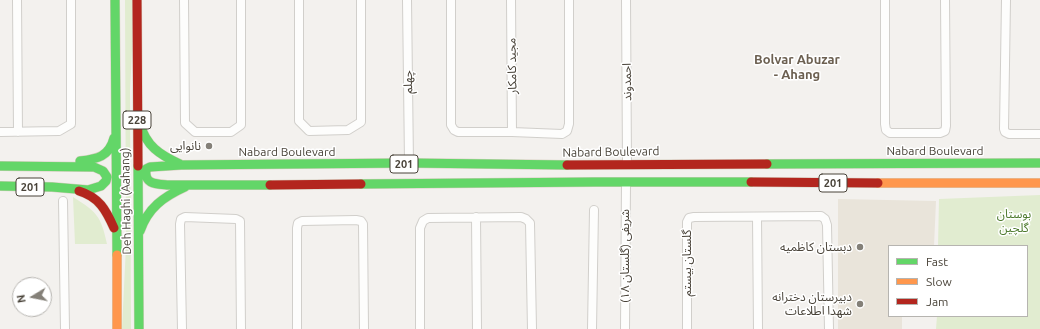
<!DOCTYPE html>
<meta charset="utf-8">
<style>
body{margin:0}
#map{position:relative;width:1040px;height:329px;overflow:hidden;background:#f3f1ee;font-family:Ubuntu,sans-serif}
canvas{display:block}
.legend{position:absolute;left:888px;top:245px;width:140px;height:72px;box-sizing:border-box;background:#fff;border:1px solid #b6b4b0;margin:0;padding:5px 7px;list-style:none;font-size:12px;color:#494339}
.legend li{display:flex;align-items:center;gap:8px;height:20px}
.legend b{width:20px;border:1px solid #b6b4b0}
.north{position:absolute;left:12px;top:277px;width:40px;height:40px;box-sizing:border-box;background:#fff;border:1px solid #b6b4b0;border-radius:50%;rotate:260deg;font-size:11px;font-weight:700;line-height:16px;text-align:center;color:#494339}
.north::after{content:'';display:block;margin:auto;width:14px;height:18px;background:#848078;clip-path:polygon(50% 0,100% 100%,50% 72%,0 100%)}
</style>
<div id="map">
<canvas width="1040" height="329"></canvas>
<ul class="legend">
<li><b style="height:5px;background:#63d668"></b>Fast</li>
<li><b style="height:5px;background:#ff974d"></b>Slow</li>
<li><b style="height:5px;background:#b3261e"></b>Jam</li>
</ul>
<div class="north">N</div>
</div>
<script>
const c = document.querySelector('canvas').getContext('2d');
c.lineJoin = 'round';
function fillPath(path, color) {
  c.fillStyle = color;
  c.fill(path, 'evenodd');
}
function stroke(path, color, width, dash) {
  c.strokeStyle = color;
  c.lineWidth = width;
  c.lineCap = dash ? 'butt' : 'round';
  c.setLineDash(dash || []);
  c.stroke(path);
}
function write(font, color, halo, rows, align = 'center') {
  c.font = font + ' Ubuntu,"Noto Sans Arabic",sans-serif';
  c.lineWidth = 3;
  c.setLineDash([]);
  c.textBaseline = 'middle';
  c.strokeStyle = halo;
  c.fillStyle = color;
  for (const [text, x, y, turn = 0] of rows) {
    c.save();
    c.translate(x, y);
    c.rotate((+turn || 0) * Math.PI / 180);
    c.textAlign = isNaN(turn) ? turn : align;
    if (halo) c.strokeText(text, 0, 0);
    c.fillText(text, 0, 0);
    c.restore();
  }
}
fillPath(new Path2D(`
 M 838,199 L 936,201 L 934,246 L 889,246 L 889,316 L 902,316 L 902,329 L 838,329 Z`), '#e9e4da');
fillPath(new Path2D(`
 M 125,0 L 132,0 L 132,50 L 130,91 L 131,329 L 122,329 L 126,246 Z
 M 1040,195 L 1040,329 L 936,329 L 937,316 L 1027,316 L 1027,246 L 938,246 L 939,199 Z
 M 73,197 C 97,212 101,216 107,244 L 75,244 Z`), '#e1ecd0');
const street = new Path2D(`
 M 17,0 L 18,132
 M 184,0 L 185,123 L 195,132 L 231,132 L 241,125 L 241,0
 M 299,0 L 299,121 L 309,131 L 348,130 L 361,122 L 361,0
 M 407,0 L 409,163
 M 451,0 L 451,125 L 454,130 L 458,132 L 512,132 L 562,134 L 567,131 L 569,124 L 569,0
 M 511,0 L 512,132
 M 626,0 L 627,164
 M 885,0 L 885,124 L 886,130 L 890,133 L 940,133 L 945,131 L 946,126 L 945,0
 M 1006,0 L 1004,129 L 1005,132 L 1009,134 L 1040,134
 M 0,132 L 59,131 L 71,124 L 71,0
 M 63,201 L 65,329
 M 476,217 L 477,329
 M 757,217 L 758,329
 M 182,329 L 180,224 L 181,219 L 185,217 L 236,219 L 240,221 L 241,329
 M 297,329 L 297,228 L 298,223 L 302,221 L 356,220 L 361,221 L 363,224 L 364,329
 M 420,329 L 420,228 L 423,221 L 428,218 L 521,217 L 526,219 L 530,223 L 532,329
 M 592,329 L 594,210
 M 625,329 L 626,183
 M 687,329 L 687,222 L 689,218 L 694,217 L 821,216 L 825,219 L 827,225 L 829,329`);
const fast = new Path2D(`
 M 115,0 L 117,255
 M 140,124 C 146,146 160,155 180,164
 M 80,161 C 97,159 109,157 114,138
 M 767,164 L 1040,163
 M 0,166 L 94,167 L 103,171 L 107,177 L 106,181 L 101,186 L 88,190 L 52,187 L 0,186
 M 138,166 L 139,329
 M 361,184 L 595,182 L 751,182
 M 270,185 L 167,185 C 155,184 144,184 146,169 L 150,167 L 181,165 L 409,163 L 567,165
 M 140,231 C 148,208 163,197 185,187`);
const slow = new Path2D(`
 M 878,183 L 1040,183
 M 117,255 L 117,329`);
const jam = new Path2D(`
 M 137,0 L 138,166
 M 567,165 L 767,164
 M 751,182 L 878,183
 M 270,185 L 361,184
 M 79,191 C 99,197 106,210 114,228`);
stroke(street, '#d1cfcb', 10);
stroke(fast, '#d4ccbc', 10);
stroke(slow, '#d4ccbc', 10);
stroke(jam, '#d4ccbc', 10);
stroke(street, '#fdfdfc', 8);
stroke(fast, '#63d668', 9);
stroke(slow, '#ff974d', 9);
stroke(jam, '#b3261e', 9);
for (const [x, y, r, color] of [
 [209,146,4,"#848078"],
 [860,247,4,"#848078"],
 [860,304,4,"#848078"]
]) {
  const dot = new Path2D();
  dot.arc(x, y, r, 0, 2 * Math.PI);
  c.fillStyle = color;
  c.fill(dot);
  stroke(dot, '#fff', 1.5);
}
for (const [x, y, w] of [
 [137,120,28],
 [404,164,28],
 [833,183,28],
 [30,187,28]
]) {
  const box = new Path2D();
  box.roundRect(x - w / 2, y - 9, w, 18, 3);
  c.fillStyle = '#fff';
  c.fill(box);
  stroke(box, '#494339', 1);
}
write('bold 11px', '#494339', null, [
 ["228",137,120],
 ["201",404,164],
 ["201",833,183],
 ["201",30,187]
]);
write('12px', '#494339', '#fff', [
 ["مجید کامکار",512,66,-91],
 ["چهلم",408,82,-91],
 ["احمدوند",627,82,-91],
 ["Nabard Boulevard",935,151],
 ["Nabard Boulevard",287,152],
 ["Nabard Boulevard",611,152,-1],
 ["Deh Haghi (Aahang)",126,201,-91],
 ["شریفی (گلستان ۱۸)",625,256,-90],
 ["گلستان بیستم",687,263,-90]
]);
write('12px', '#494339', '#fff', [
 ["نانوایی",201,146],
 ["دبستان کاظمیه",852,247],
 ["دبیرستان دخترانه",852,297],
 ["شهدا اطلاعات",852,311]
], 'right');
write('12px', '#4e7a2e', '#fff', [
 ["بوستان",1014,214],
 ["گلچین",1014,228]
]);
write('bold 13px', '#6c6051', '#fff', [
 ["Bolvar Abuzar",797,60],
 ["- Ahang",797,75]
]);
</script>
